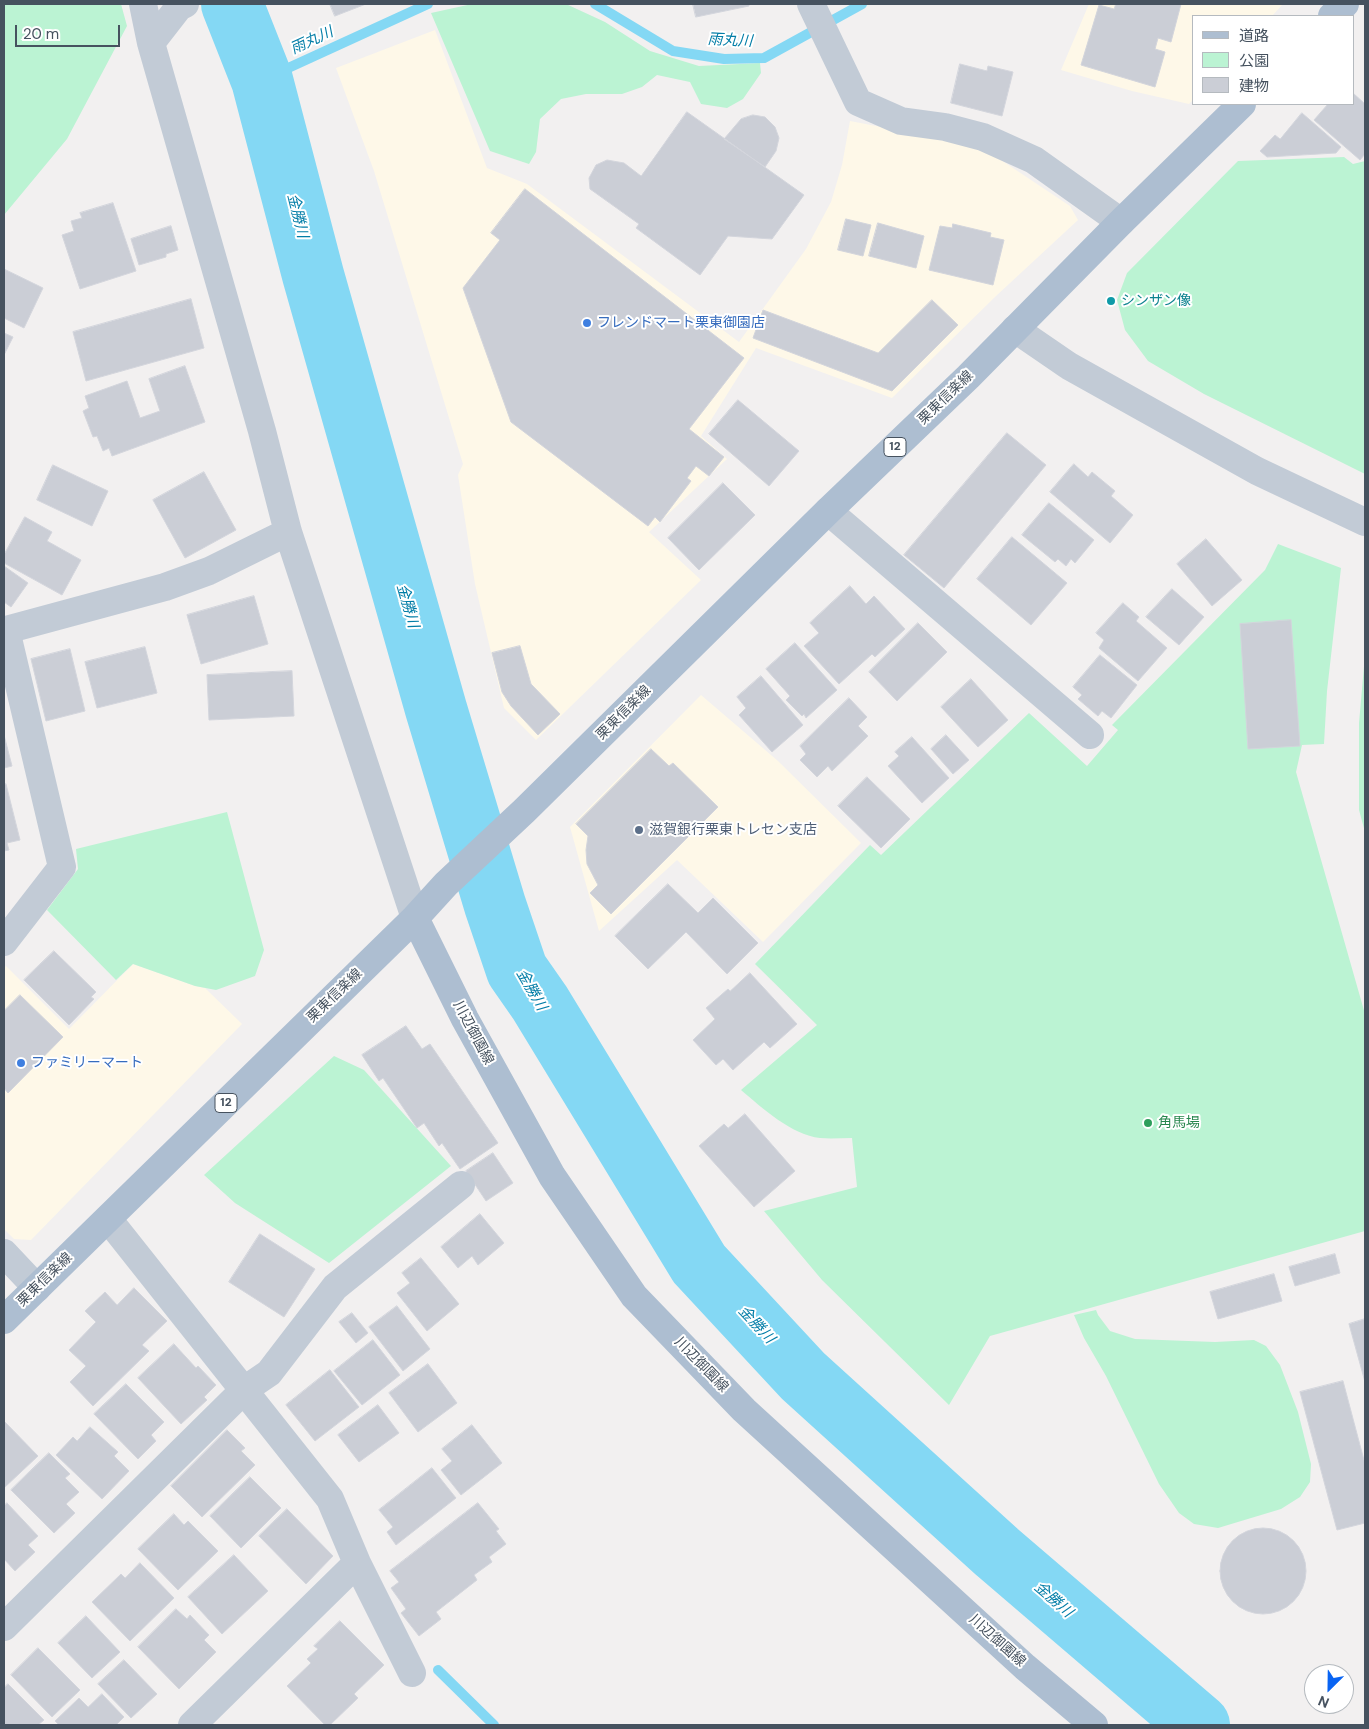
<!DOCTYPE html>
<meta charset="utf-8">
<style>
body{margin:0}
#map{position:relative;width:1369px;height:1729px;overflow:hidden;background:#f2f0f0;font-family:"DM Sans","Noto Sans JP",sans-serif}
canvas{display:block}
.frame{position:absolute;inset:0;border:5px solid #46525f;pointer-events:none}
.legend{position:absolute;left:1192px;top:15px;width:162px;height:90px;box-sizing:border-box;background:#fff;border:1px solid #b5babf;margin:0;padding:6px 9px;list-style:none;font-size:15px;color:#46525f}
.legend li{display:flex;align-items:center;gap:10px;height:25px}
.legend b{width:25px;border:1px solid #b5babf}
.north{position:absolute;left:1304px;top:1664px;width:50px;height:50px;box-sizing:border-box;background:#fff;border:1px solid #b5babf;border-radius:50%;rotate:203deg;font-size:14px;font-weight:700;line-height:20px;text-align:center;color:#46525f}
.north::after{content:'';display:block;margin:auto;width:18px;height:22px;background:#0964f3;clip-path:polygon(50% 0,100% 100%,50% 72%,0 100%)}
.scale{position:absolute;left:15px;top:25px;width:105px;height:22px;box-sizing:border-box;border:2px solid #46525f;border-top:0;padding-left:6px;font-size:15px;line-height:18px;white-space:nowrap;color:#46525f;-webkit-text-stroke:4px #fff;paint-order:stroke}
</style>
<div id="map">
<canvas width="1369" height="1729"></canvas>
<div class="frame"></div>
<ul class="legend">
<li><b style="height:6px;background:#adbed1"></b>道路</li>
<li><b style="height:14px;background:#bbf3d3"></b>公園</li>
<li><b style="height:14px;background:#cbced6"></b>建物</li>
</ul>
<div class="north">N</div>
<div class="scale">20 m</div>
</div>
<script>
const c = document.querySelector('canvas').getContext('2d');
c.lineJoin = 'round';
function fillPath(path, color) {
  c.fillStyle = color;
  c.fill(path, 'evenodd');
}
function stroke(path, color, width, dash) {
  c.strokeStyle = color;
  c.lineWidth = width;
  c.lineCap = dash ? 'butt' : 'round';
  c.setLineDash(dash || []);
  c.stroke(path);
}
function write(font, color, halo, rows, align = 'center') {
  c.font = font + ' "DM Sans","Noto Sans JP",sans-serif';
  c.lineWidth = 4;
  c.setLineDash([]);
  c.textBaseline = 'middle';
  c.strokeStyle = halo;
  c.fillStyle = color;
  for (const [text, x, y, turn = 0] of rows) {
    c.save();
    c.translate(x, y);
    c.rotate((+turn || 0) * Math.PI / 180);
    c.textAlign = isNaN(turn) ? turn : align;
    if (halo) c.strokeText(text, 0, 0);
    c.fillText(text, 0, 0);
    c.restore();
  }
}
fillPath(new Path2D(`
 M 1089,4 L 1283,4 L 1272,16 L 1193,16 L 1193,100 L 1189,104 L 1132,91 L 1061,70 Z
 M 435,30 L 487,168 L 527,184 L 739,342 L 806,249 L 831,202 L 842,165 L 850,121 L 980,146 L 1070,206 L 1078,220 L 996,296 L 892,398 L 756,348 L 701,436 L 727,459 L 649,532 L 701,580 L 536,740 L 504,708 L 475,584 L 458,475 L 463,464 L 374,171 L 336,68 Z
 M 701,695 L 778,761 L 861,843 L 763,942 L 677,860 L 599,931 L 570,827 Z
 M 133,964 L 195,986 L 205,988 L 242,1024 L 31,1240 L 14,1239 L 4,1229 L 4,968 L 6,966 L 69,1029 Z`), '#fef8e8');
fillPath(new Path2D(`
 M 4,4 L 121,4 L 127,26 L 67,139 L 4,215 Z
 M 472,4 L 566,4 L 605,22 L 650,51 L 699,66 L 760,63 L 761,73 L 743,99 L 727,108 L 701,104 L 690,82 L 657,75 L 642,87 L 622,94 L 586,94 L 561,99 L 540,119 L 536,152 L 529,164 L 490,151 L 431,13 Z
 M 1344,157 L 1353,164 L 1365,161 L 1365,474 L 1204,394 L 1148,361 L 1125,330 L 1117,300 L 1127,273 L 1238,161 Z
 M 1278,544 L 1341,568 L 1327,691 L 1324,744 L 1302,745 L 1296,772 L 1365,1014 L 1365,1231 L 990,1336 L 949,1405 L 822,1280 L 764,1211 L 857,1187 L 852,1138 C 841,1138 831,1139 820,1138 C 792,1135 762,1108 741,1090 L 817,1025 L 755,964 L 870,845 L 881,855 L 1029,713 L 1087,766 L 1118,730 L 1112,725 L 1265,570 Z
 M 1365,655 L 1365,832 L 1359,810 L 1359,723 Z
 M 227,812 L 264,950 L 255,976 L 216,990 L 195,986 L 133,964 L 116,980 L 47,910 L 78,869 L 76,849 Z
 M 334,1056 L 364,1070 L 451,1166 L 329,1263 L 235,1203 L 204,1175 Z
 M 1096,1310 L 1098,1315 L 1110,1331 L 1135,1339 L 1215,1342 L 1254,1340 L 1266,1346 L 1280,1365 L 1298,1412 L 1311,1464 L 1310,1482 L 1300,1497 L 1281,1509 L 1218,1528 L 1194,1524 L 1179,1513 L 1159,1484 L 1106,1376 L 1084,1338 L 1074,1315 Z`), '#bbf3d3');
stroke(new Path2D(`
 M 595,4 L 673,51 L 724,59 L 764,58 L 862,4
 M 262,80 L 428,4
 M 438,1670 L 494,1725`), '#84d8f4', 10);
stroke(new Path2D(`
 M 232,4 L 262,80 L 313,275 L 436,709 L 495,905 L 517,970 L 540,1003 L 699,1264 L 803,1376 L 997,1552 L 1199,1725`), '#84d8f4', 62);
const building = new Path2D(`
 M 330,4 L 366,4 L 335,16 Z
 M 693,4 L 749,4 L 749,6 L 696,17 Z
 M 1116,4 L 1181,4 L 1171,42 L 1158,38 L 1155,49 L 1165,52 L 1155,87 L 1081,65 L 1099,5 L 1114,9 Z
 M 960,64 L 987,71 L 988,66 L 1013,72 L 1002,116 L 951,103 Z
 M 1353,93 L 1365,104 L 1365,154 L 1360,160 L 1314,120 L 1328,104 L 1353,104 Z
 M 687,112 L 804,195 L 772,239 L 728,236 L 700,275 L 636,228 L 639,224 L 590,189 L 589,178 L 596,165 L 607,160 L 624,163 L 641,176 Z
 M 1302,113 L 1341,147 L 1336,153 L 1267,157 L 1260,151 L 1275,135 L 1280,139 Z
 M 753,115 L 765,117 L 775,127 L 779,138 L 776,151 L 765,167 L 724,139 L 741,119 Z
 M 525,189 L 744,358 L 689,429 L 724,457 L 709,476 L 696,466 L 687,478 L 691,481 L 660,522 L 655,517 L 648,526 L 511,422 L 463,288 L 500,240 L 491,233 Z
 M 113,203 L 136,271 L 80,289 L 62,235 L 74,231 L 71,221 L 82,218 L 80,213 Z
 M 846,219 L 871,225 L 863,256 L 838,250 Z
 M 878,223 L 924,236 L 916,268 L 869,256 Z
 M 953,224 L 991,233 L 990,237 L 1004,240 L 993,285 L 929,270 L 940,226 L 952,228 Z
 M 171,226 L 178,250 L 166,254 L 166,257 L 139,265 L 131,239 Z
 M 4,269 L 43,288 L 24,328 L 4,318 Z
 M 191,299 L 204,348 L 86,381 L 73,332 Z
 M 932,300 L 958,325 L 892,391 L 753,338 L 763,310 L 878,353 Z
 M 4,333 L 13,337 L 4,355 Z
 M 185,366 L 205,422 L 112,456 L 109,448 L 103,451 L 97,436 L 93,437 L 83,411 L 89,408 L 85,396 L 127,381 L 140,418 L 160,411 L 149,379 Z
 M 738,400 L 799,451 L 769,486 L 709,434 Z
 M 1007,433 L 1046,465 L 944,588 L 904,555 Z
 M 1074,464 L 1088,477 L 1092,472 L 1115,491 L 1111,496 L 1133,515 L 1110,543 L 1050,492 Z
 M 53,465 L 108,491 L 92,526 L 37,500 Z
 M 204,472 L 236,530 L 185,558 L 153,500 Z
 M 723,483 L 755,515 L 699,570 L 668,538 Z
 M 1049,503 L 1094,540 L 1075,563 L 1071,559 L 1066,566 L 1058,559 L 1055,562 L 1022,535 Z
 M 25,517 L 52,532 L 47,541 L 81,560 L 62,595 L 4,563 L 4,555 Z
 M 1012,537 L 1067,583 L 1031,625 L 977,579 Z
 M 1206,539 L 1242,580 L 1212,606 L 1177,564 Z
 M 4,566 L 28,583 L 11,607 L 4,602 Z
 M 850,586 L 866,604 L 874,596 L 905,629 L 875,657 L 872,654 L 839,684 L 804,646 L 819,633 L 810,623 Z
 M 1172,589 L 1204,617 L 1179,645 L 1146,617 Z
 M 254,596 L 268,644 L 201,664 L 187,615 Z
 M 1123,603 L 1139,617 L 1136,621 L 1167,648 L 1138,681 L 1099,648 L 1104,640 L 1096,633 Z
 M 1291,620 L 1300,746 L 1248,749 L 1240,624 Z
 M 918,623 L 947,652 L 897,701 L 869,672 Z
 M 795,643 L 837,690 L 806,718 L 804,714 L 802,716 L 786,700 L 790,696 L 766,669 Z
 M 520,646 L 531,684 L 560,714 L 538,735 L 511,706 L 502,692 L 492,653 Z
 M 145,647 L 157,693 L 97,708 L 85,662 Z
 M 70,649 L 85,711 L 46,721 L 31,659 Z
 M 1100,655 L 1137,685 L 1111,718 L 1102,711 L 1098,716 L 1078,699 L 1082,695 L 1073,687 Z
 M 292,671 L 294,716 L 209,720 L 207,675 Z
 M 761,676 L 803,725 L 772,752 L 739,715 L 746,708 L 737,697 Z
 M 971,679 L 1008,720 L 978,747 L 941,707 Z
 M 849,698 L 867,717 L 858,726 L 868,736 L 832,771 L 828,766 L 817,777 L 800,760 L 806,754 L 800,746 Z
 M 4,735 L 12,766 L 4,768 Z
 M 946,735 L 969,760 L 953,774 L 931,749 Z
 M 912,737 L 949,778 L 922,803 L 888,766 L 899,756 L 895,752 Z
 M 651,749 L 669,766 L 673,763 L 718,807 L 611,914 L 590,893 L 598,885 L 587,864 L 586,850 L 588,836 L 576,824 Z
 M 867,777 L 910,819 L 881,848 L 838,806 Z
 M 6,784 L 20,840 L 7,843 L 9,850 L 4,851 L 4,785 Z
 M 668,884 L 698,913 L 713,898 L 758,943 L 727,974 L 686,932 L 648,969 L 615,936 Z
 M 54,951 L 96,992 L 91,997 L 94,999 L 69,1025 L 24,980 Z
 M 750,973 L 797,1024 L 770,1048 L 764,1042 L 733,1070 L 723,1059 L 716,1065 L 693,1040 L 715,1019 L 706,1008 L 728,989 L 730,991 Z
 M 20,995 L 63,1037 L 8,1093 L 4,1088 L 4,1011 Z
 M 406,1026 L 422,1049 L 430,1044 L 498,1143 L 460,1169 L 442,1143 L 439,1146 L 424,1123 L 417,1128 L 383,1078 L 379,1081 L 362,1055 Z
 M 745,1114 L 795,1171 L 754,1207 L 699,1146 L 724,1124 L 728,1128 Z
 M 493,1153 L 513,1183 L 486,1201 L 466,1171 Z
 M 480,1214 L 504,1243 L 478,1265 L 472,1256 L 458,1268 L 441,1247 Z
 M 260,1234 L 315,1269 L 284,1317 L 229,1282 Z
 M 1335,1254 L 1340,1273 L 1295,1286 L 1289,1267 Z
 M 421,1258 L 459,1304 L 427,1331 L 397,1293 L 410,1283 L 402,1273 Z
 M 1274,1274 L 1282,1301 L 1218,1319 L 1210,1292 Z
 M 134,1288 L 167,1321 L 142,1345 L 149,1351 L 93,1406 L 70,1382 L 86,1366 L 69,1350 L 96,1322 L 85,1311 L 105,1292 L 117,1305 Z
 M 397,1306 L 430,1349 L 403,1371 L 369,1327 Z
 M 352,1313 L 368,1333 L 356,1343 L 339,1322 Z
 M 1365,1319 L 1365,1382 L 1349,1324 Z
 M 373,1340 L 400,1375 L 362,1405 L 334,1371 Z
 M 174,1344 L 196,1368 L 198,1366 L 216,1385 L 204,1397 L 207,1400 L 181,1424 L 138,1378 Z
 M 428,1364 L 457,1403 L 418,1432 L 389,1393 Z
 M 330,1370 L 359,1407 L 315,1441 L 286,1405 Z
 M 1343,1381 L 1365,1464 L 1365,1523 L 1337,1530 L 1300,1392 Z
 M 126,1384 L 164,1422 L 151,1435 L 156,1441 L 138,1459 L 94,1414 Z
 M 378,1405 L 399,1433 L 359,1462 L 338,1435 Z
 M 4,1421 L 38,1456 L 4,1488 Z
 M 472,1425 L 502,1463 L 461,1495 L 441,1470 L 452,1461 L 442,1449 Z
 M 90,1427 L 118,1452 L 114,1456 L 129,1471 L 102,1499 L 56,1455 L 73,1437 L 77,1441 Z
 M 227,1430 L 245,1448 L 241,1451 L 255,1465 L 202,1517 L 171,1486 Z
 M 49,1453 L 70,1474 L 65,1478 L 79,1492 L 66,1504 L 75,1513 L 54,1533 L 11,1490 Z
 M 432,1468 L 456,1498 L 396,1545 L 387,1532 L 393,1527 L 379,1510 Z
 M 250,1477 L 281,1508 L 241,1548 L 210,1516 Z
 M 7,1503 L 38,1536 L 28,1545 L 35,1552 L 15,1571 L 4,1559 L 4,1506 Z
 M 478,1503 L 499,1529 L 496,1531 L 506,1544 L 489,1557 L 492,1562 L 474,1575 L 477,1580 L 436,1612 L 441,1619 L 419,1636 L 401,1613 L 406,1609 L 391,1588 L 399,1582 L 390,1571 Z
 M 287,1509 L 333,1556 L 306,1584 L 259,1536 Z
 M 174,1514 L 184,1525 L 188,1521 L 218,1551 L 178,1590 L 138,1549 Z
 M1220 1571a43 43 0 1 1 86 0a43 43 0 1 1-86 0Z
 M 234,1555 L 268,1591 L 222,1634 L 188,1597 Z
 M 140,1563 L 174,1598 L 130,1641 L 92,1602 L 121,1574 L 125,1578 Z
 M 176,1609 L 187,1619 L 190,1615 L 209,1635 L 204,1640 L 216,1652 L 179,1689 L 138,1647 Z
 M 86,1616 L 120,1652 L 92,1678 L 58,1643 Z
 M 340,1621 L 384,1665 L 354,1694 L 358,1698 L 330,1725 L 325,1725 L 287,1686 L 311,1663 L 307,1659 L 318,1649 L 314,1646 Z
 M 38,1648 L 80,1690 L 52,1717 L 11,1675 Z
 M 124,1660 L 157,1694 L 131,1718 L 98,1684 Z
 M 8,1684 L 44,1720 L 38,1725 L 4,1725 L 4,1688 Z
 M 102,1694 L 124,1717 L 116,1725 L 59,1725 L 55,1721 L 79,1698 L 88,1707 Z`);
fillPath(building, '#cbced6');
stroke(building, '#d3d5dc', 1);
stroke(new Path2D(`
 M 143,4 L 151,43 L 262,431 L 288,532 L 415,918
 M 811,4 L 858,102 L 901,121 L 945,127 L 983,137 L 1034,160 L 1121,222
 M 151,43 L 179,7 L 185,4
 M 1015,329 L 1069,366 L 1257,471 L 1365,522
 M 828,511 L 1090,735
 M 4,942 L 62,867 L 6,630 L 165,587 L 209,571 L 288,532
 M 108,1219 L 330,1499 L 357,1563 L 192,1725
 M 4,1253 L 37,1288
 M 357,1563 L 412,1673
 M 4,1627 L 244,1390 L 269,1373 L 335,1287 L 461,1185`), '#c2cbd6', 28);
stroke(new Path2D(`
 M 1332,16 L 1345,4
 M 415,918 L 465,1019 L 552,1176 L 634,1296 L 744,1410 L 1025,1667 L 1094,1725
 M 4,1320 L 415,918 L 446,884 L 524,811 L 828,511 L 968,377 L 1121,222 L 1242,104`), '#adbed1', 28);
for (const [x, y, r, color] of [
 [1111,301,5,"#0f9aa8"],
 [587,323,5,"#3f7fe0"],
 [639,830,5,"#5c6f8a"],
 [21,1063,5,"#3f7fe0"],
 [1148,1123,5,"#2e9e5b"]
]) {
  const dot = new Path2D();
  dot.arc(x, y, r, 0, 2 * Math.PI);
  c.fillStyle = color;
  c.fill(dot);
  stroke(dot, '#fff', 2);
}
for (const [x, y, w] of [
 [895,447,22],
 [226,1103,22]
]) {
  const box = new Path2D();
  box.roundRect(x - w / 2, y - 9.5, w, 19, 4);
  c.fillStyle = '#fff';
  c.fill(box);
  stroke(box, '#46525f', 1);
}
write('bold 12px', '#46525f', null, [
 ["12",895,447],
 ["12",226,1103]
]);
write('14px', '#0d838f', '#fff', [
 ["シンザン像",1121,301]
], 'left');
write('14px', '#366cbe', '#fff', [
 ["フレンドマート栗東御園店",597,323],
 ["ファミリーマート",31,1063]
], 'left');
write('14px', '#46525f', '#fff', [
 ["栗東信楽線",946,398,-44],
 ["栗東信楽線",624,713,-45],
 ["栗東信楽線",335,996,-44],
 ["川辺御園線",473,1033,62],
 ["栗東信楽線",45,1280,-44],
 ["川辺御園線",701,1365,46],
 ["川辺御園線",997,1641,42]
]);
write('14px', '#4e5e75', '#fff', [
 ["滋賀銀行栗東トレセン支店",649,830]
], 'left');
write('14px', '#27864d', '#fff', [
 ["角馬場",1158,1123]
], 'left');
write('italic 15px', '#027da7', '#fff', [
 ["雨丸川",312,41,-25],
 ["雨丸川",730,41,3],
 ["金勝川",297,216,76],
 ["金勝川",407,606,74],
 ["金勝川",531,990,60],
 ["金勝川",756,1325,47],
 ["金勝川",1053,1600,41]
]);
</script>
